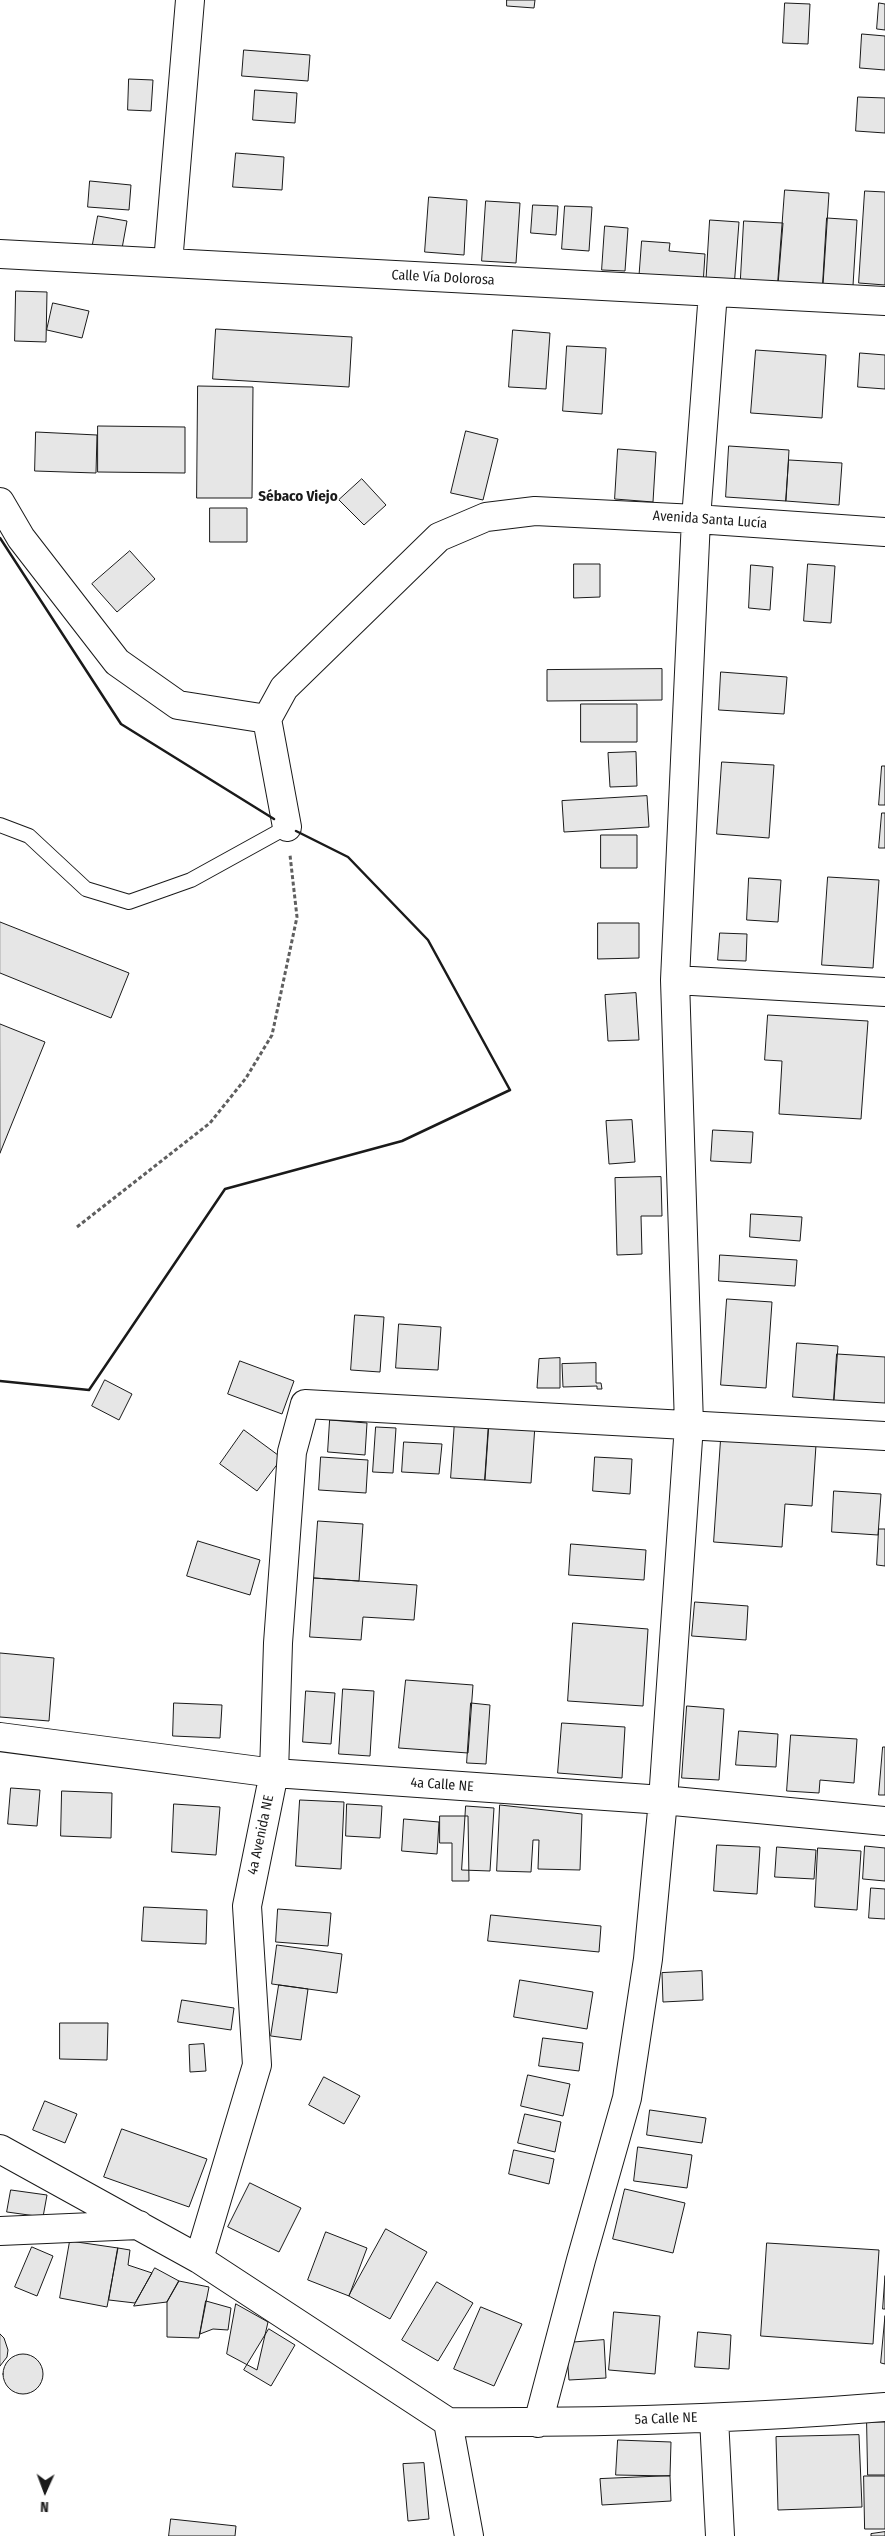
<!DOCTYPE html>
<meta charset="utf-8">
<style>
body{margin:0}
#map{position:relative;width:885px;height:2536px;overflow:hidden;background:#fff;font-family:"Fira Sans Condensed",sans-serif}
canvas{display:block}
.north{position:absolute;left:20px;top:2466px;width:50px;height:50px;-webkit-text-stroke:4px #fff;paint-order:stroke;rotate:182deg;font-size:14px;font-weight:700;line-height:20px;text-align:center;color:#1a1a1a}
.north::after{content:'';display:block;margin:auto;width:18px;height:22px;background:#1a1a1a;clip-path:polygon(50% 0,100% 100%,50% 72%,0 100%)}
</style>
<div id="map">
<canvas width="885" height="2536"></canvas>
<div class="north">N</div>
</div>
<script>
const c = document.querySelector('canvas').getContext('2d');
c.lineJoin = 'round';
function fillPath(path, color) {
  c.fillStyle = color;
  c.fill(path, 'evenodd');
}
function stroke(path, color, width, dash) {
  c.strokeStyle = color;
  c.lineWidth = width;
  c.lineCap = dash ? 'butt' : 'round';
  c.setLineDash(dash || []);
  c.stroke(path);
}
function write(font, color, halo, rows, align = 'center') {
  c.font = font + ' "Fira Sans Condensed",sans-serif';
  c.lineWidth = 4;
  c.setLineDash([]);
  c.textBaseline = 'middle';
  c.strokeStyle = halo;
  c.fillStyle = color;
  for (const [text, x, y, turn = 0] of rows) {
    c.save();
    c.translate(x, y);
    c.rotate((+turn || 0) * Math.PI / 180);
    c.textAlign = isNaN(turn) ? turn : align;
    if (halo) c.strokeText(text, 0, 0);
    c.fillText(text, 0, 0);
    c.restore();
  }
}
const building = new Path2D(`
 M 507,0 L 535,0 L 534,8 L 507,6 Z
 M 785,3 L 810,4 L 808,44 L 783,43 Z
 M 879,3 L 885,4 L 885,30 L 877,29 Z
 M 862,34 L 885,36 L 885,70 L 860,68 Z
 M 244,50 L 310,55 L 308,81 L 242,76 Z
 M 129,79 L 153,80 L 151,111 L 128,110 Z
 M 255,90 L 297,93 L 295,123 L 253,120 Z
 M 858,97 L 885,98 L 885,133 L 856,131 Z
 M 236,153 L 284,157 L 282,190 L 233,187 Z
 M 90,181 L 131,185 L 129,210 L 88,207 Z
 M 785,190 L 829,193 L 822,300 L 777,297 Z
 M 865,191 L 885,192 L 885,285 L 859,283 Z
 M 429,197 L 467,200 L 464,255 L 425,252 Z
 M 486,201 L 520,203 L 516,263 L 482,261 Z
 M 533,205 L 558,206 L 556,235 L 531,233 Z
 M 565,206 L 592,207 L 589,251 L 562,249 Z
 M 98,216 L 127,221 L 121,254 L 92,249 Z
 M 827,218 L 857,220 L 852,302 L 822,300 Z
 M 710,220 L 739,222 L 734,288 L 706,286 Z
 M 744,221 L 783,223 L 777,297 L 740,294 Z
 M 605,226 L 628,228 L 625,271 L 602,270 Z
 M 642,241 L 670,243 L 669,251 L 705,254 L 703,285 L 639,281 Z
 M 16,291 L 47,292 L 46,342 L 15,341 Z
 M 53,303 L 89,311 L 82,338 L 47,330 Z
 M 216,329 L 352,337 L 349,387 L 213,379 Z
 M 513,330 L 550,333 L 546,389 L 509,387 Z
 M 567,346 L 606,348 L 602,414 L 563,411 Z
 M 756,350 L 826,355 L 822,418 L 751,413 Z
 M 860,353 L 885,355 L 885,389 L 858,387 Z
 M 198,386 L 253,387 L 252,498 L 197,498 Z
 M 98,426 L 185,427 L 185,473 L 98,472 Z
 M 466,431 L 498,439 L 483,500 L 451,493 Z
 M 36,432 L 97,435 L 96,473 L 35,471 Z
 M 729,446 L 789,450 L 786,501 L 726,497 Z
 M 618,449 L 656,452 L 653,502 L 615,499 Z
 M 789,460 L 842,463 L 839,505 L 786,501 Z
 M 362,479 L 386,505 L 364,525 L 339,500 Z
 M 210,508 L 247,508 L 247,542 L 210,542 Z
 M 130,551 L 155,579 L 117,612 L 92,584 Z
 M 574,564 L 600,564 L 600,597 L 574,598 Z
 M 808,564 L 835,566 L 831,623 L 804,621 Z
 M 751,565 L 773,567 L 770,610 L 749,608 Z
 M 662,669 L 662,700 L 547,701 L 547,670 Z
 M 721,672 L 787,677 L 784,714 L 719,710 Z
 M 581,704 L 637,704 L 637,742 L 581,742 Z
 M 636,752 L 637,786 L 610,787 L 608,753 Z
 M 722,762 L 774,765 L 769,838 L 717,834 Z
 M 882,766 L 885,766 L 885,805 L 879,805 Z
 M 647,796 L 649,827 L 564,832 L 562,801 Z
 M 882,813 L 885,813 L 885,848 L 879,848 Z
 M 601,835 L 637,835 L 637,868 L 601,868 Z
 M 828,877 L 879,880 L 873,968 L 822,965 Z
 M 749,878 L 781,880 L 778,922 L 747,920 Z
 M 0,922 L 129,973 L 111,1018 L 0,973 Z
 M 598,923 L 639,923 L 639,958 L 598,959 Z
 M 720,933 L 747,934 L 746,961 L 718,960 Z
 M 636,993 L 639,1040 L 608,1041 L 605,995 Z
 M 768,1015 L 868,1021 L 861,1119 L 779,1114 L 782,1061 L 765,1060 Z
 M 0,1024 L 45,1042 L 0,1153 Z
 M 632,1120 L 635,1162 L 609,1164 L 606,1121 Z
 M 713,1130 L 753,1132 L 751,1163 L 711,1161 Z
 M 661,1177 L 662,1216 L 641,1216 L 642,1254 L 617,1255 L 615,1178 Z
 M 751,1214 L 802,1217 L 800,1241 L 750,1237 Z
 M 720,1255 L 797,1260 L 795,1286 L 719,1281 Z
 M 727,1299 L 772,1302 L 766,1388 L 721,1385 Z
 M 355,1315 L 384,1317 L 380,1372 L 351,1370 Z
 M 399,1324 L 441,1327 L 438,1370 L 396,1368 Z
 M 797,1343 L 838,1346 L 834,1400 L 793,1397 Z
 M 837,1354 L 885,1357 L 885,1403 L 834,1400 Z
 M 560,1358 L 560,1388 L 537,1388 L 539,1359 Z
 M 240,1361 L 294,1381 L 282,1414 L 228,1394 Z
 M 596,1363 L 596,1383 L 601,1383 L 602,1389 L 597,1389 L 597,1386 L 563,1387 L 562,1364 Z
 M 105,1380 L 132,1394 L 119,1420 L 92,1406 Z
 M 330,1420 L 367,1423 L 365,1455 L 328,1452 Z
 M 455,1420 L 489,1422 L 485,1480 L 451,1478 Z
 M 489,1422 L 535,1425 L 531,1483 L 485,1480 Z
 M 376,1427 L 396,1428 L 393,1473 L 373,1472 Z
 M 244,1430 L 282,1458 L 257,1491 L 220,1464 Z
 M 721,1439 L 816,1445 L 812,1506 L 785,1504 L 782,1547 L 714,1542 Z
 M 404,1442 L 442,1444 L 439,1474 L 402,1472 Z
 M 321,1457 L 368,1460 L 366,1493 L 319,1490 Z
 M 595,1457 L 632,1459 L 630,1494 L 593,1491 Z
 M 834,1491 L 881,1494 L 878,1535 L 832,1532 Z
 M 318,1521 L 363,1524 L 359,1581 L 314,1578 Z
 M 879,1529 L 885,1529 L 885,1566 L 877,1565 Z
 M 198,1541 L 260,1560 L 250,1595 L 187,1576 Z
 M 571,1544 L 646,1550 L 644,1580 L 569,1575 Z
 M 314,1578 L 417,1585 L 414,1620 L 363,1617 L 361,1640 L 310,1637 Z
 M 695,1602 L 748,1606 L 746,1640 L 692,1636 Z
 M 573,1623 L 648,1629 L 643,1706 L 568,1701 Z
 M 0,1653 L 54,1658 L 49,1721 L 0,1717 Z
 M 406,1680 L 473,1685 L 468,1753 L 399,1748 Z
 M 343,1689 L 374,1691 L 370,1756 L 339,1754 Z
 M 306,1691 L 335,1693 L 331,1744 L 303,1742 Z
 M 174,1703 L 222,1705 L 220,1738 L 173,1736 Z
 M 471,1703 L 490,1705 L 486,1764 L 467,1763 Z
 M 687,1706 L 724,1709 L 719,1780 L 682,1778 Z
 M 562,1723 L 625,1727 L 622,1778 L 558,1773 Z
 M 739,1731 L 778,1734 L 776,1767 L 736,1765 Z
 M 791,1735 L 857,1739 L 854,1783 L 820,1780 L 819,1793 L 787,1791 Z
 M 883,1747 L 885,1747 L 885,1795 L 879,1795 Z
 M 11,1788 L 40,1790 L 37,1826 L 8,1824 Z
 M 62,1791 L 112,1793 L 111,1838 L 61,1836 Z
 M 300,1800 L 344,1802 L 341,1869 L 296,1866 Z
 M 174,1804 L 220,1807 L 216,1855 L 172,1852 Z
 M 347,1804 L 382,1806 L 380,1838 L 346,1836 Z
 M 500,1805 L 582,1814 L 580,1870 L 538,1869 L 539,1840 L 533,1840 L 531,1872 L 497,1871 Z
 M 466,1806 L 494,1808 L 490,1871 L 462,1870 Z
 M 440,1816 L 468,1816 L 469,1881 L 452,1881 L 452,1843 L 440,1843 Z
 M 404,1819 L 439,1822 L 437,1854 L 402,1851 Z
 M 717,1845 L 760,1847 L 757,1894 L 714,1891 Z
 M 865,1846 L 885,1848 L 885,1881 L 863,1879 Z
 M 777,1847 L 816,1850 L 814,1879 L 775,1877 Z
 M 818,1848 L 861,1851 L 857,1910 L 815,1907 Z
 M 871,1888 L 885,1889 L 885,1919 L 869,1918 Z
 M 144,1907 L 207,1910 L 206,1944 L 142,1941 Z
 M 278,1909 L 331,1913 L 328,1946 L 276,1942 Z
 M 491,1915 L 601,1926 L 599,1952 L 488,1941 Z
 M 277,1945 L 342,1954 L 337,1993 L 272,1984 Z
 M 702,1971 L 703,2000 L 663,2002 L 662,1973 Z
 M 520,1980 L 593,1992 L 587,2029 L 514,2017 Z
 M 279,1985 L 308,1989 L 301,2040 L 271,2036 Z
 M 182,2000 L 234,2008 L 231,2030 L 178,2022 Z
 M 60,2023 L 108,2023 L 107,2060 L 60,2059 Z
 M 543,2038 L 583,2043 L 579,2071 L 539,2066 Z
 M 204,2044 L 206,2071 L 190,2072 L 189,2045 Z
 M 528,2075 L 570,2084 L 563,2116 L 521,2106 Z
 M 324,2077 L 360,2096 L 344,2124 L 309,2105 Z
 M 45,2101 L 77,2114 L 65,2143 L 33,2130 Z
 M 650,2110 L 706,2118 L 702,2143 L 647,2135 Z
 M 525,2114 L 561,2122 L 555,2152 L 518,2143 Z
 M 122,2129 L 207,2159 L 189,2207 L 104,2177 Z
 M 638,2147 L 692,2155 L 687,2188 L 634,2181 Z
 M 514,2150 L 554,2159 L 549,2184 L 509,2174 Z
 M 250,2183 L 301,2208 L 279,2252 L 228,2227 Z
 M 625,2189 L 685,2203 L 673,2253 L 613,2239 Z
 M 11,2190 L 47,2195 L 43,2217 L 7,2212 Z
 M 386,2229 L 427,2252 L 390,2319 L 349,2296 Z
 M 326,2232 L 367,2248 L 349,2296 L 308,2280 Z
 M 70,2241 L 118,2248 L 107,2307 L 60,2298 Z
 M 767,2243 L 879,2250 L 873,2344 L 761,2336 Z
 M 32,2247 L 53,2256 L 37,2296 L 15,2287 Z
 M 118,2248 L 130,2250 L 128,2265 L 152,2273 L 135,2303 L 109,2300 Z
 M 155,2268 L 179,2281 L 167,2302 L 134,2306 Z
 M 885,2276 L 885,2309 L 883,2309 Z
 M 179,2281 L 209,2287 L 199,2338 L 167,2337 L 167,2302 Z
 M 437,2282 L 473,2303 L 438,2361 L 402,2340 Z
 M 206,2301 L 231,2308 L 228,2330 L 213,2329 L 200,2334 Z
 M 236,2304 L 268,2322 L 257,2370 L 227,2354 Z
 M 481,2307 L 522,2324 L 494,2386 L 454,2369 Z
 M 614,2312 L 660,2316 L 655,2374 L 609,2370 Z
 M 885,2316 L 885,2364 L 881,2363 Z
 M 269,2329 L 295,2345 L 271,2386 L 244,2370 Z
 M 698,2332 L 731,2335 L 729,2369 L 695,2367 Z
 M 0,2334 L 4,2338 L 8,2350 L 7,2357 L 0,2366 Z
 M 604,2340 L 606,2378 L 569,2380 L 566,2343 Z
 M3 2374a20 20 0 1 1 40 0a20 20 0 1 1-40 0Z
 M 867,2422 L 885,2422 L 885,2475 L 868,2475 Z
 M 859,2435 L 862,2507 L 778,2510 L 776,2437 Z
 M 618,2440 L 671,2442 L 670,2476 L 616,2475 Z
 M 424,2463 L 429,2519 L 408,2521 L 403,2464 Z
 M 670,2476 L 671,2501 L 602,2505 L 600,2479 Z
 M 864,2476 L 885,2476 L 885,2529 L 865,2529 Z
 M 171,2519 L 236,2526 L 235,2536 L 169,2536 Z
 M 885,2532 L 885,2536 L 871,2536 L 871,2534 Z`);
fillPath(building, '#e6e6e6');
stroke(building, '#1a1a1a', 1);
const service = new Path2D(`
 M 0,825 L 29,836 L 86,889 L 129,902 L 191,880 L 287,827`);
const minor = new Path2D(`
 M 0,254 L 885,301
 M 168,263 L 190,0
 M 0,502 L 21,538 L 117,662 L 178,705 L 267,719
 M 287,827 L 267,719 L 284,688 L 439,537 L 486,517 L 535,511 L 696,519 L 885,532
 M 675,980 L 885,992
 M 0,1737 L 274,1773 L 663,1800 L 885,1821
 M 0,2149 L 199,2259 L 448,2422 L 469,2536
 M 0,2231 L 139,2225
 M 199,2259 L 257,2065 L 247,1906 L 274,1773 L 278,1643 L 292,1452 L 305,1404 L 885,1436
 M 714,2418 L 720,2536
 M 448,2422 C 593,2423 740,2419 885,2407
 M 538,2423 L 581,2260 L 627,2098 L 648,1959 L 663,1800 L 689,1425 L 675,980 L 696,519 L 713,292`);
stroke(service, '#1a1a1a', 16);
stroke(minor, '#1a1a1a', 30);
stroke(new Path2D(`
 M 77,1227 L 210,1123 L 246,1078 L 272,1035 L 297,917 L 290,855`), '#5f5f5f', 3, [4, 2.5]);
stroke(service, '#fff', 14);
stroke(minor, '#fff', 28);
stroke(new Path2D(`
 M 0,538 L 121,724 L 274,819
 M 0,1381 L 89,1390 L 225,1189 L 402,1141 L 510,1090 L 428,940 L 348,857 L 296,831`), '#1a1a1a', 2.5);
write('14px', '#1a1a1a', '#fff', [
 ["Calle Vía Dolorosa",443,278,3],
 ["Avenida Santa Lucía",710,520,4],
 ["4a Calle NE",442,1785,4],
 ["4a Avenida NE",261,1835,-78],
 ["5a Calle NE",666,2419,-2]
]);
write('bold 15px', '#1a1a1a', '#fff', [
 ["Sébaco Viejo",298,497]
]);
</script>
